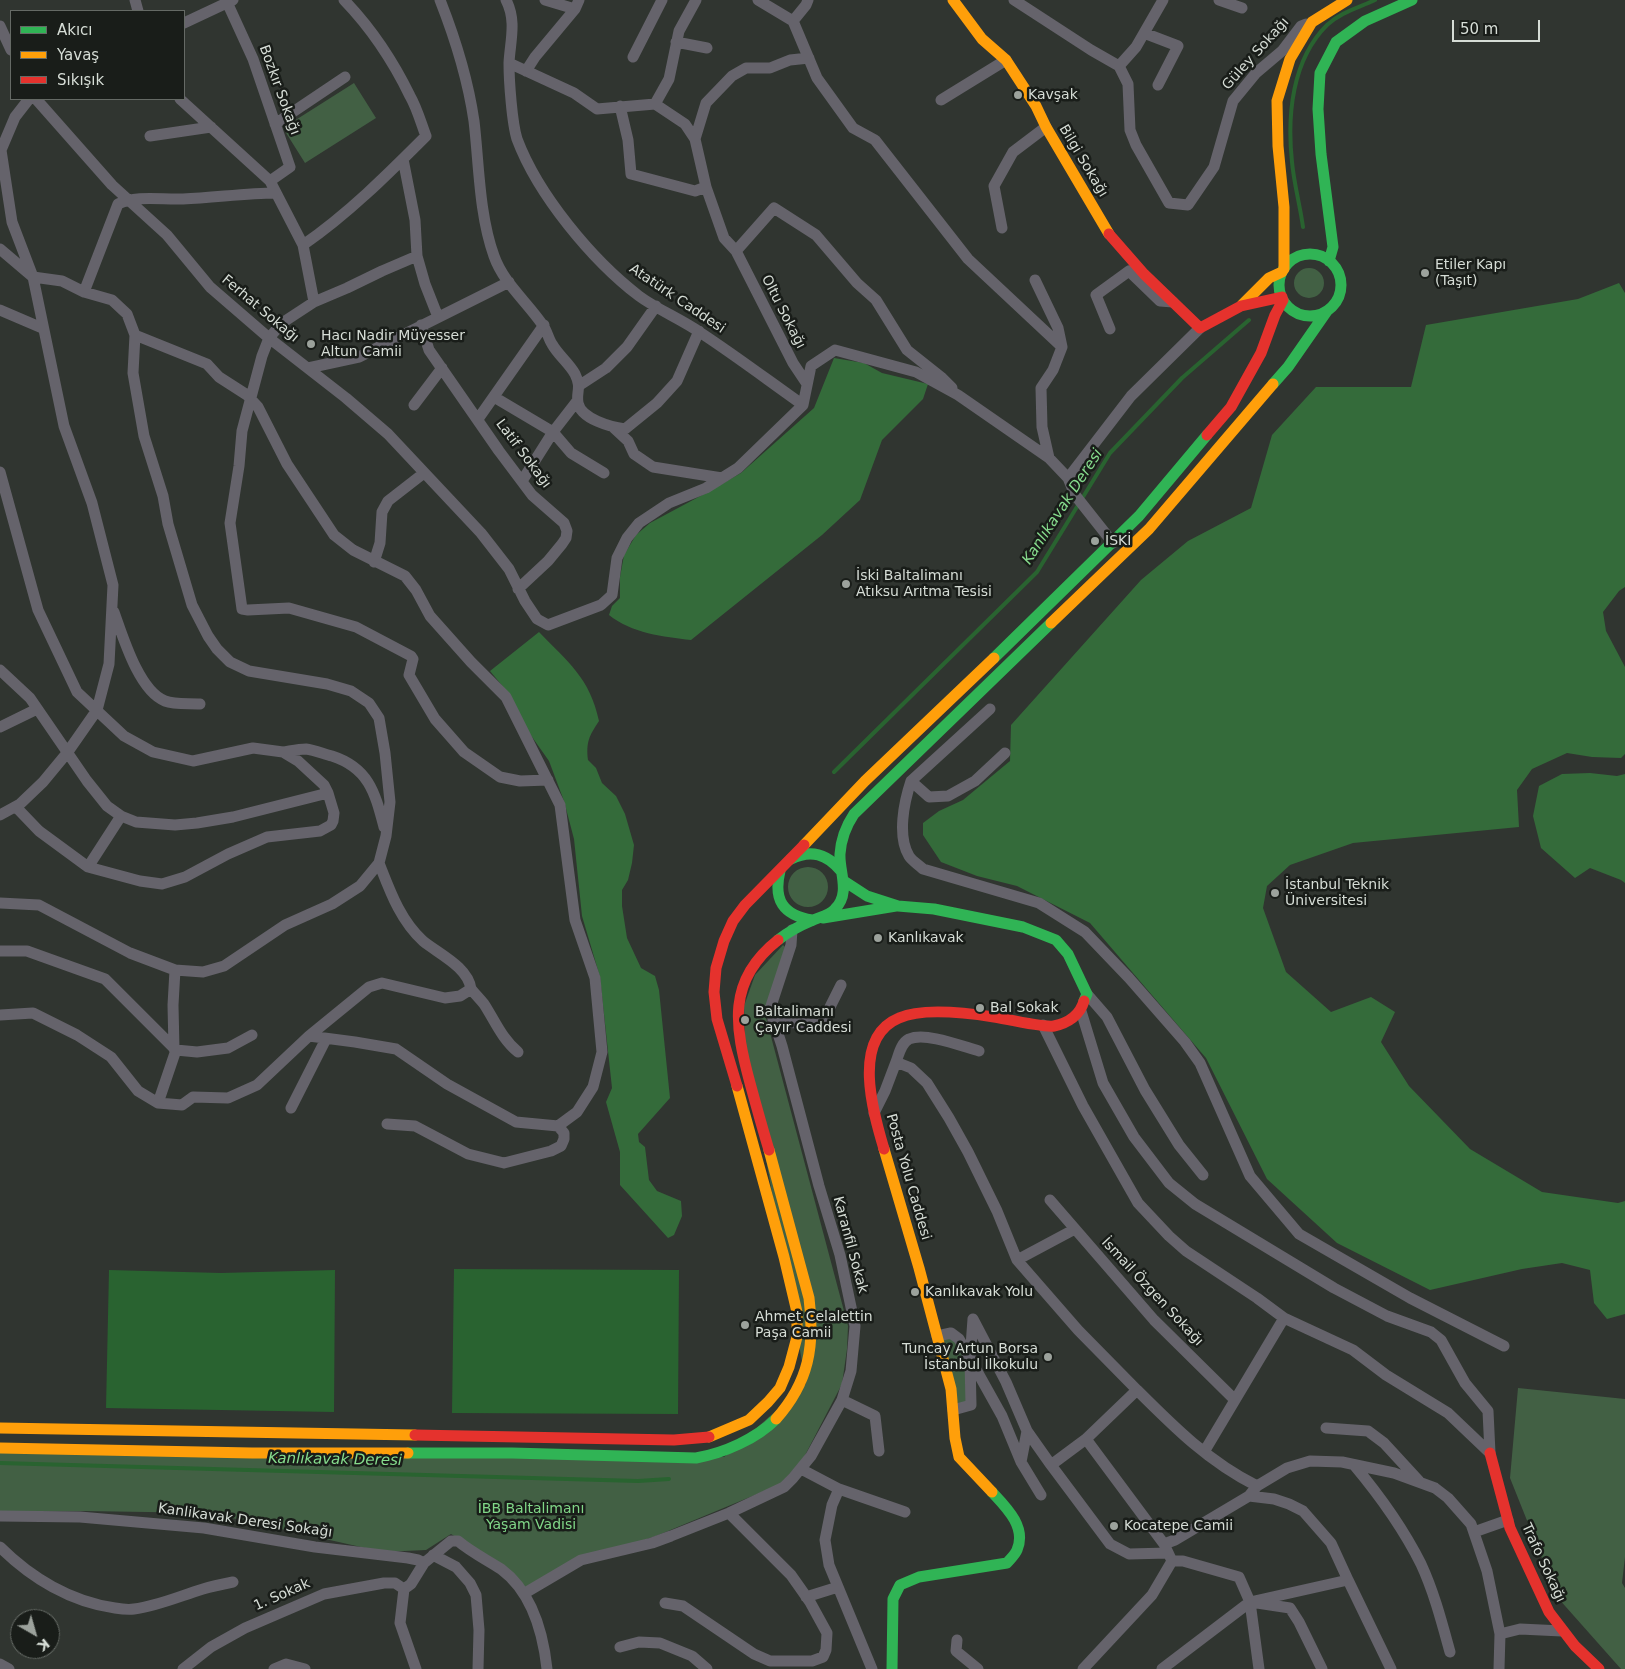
<!DOCTYPE html>
<meta charset="utf-8">
<style>
body{margin:0}
#map{position:relative;width:1625px;height:1669px;overflow:hidden;background:#303530;font-family:"DejaVu Sans",sans-serif}
canvas{display:block}
.legend{position:absolute;left:10px;top:10px;width:175px;height:90px;box-sizing:border-box;background:#191d19;border:1px solid #656a65;margin:0;padding:6px 9px;list-style:none;font-size:15px;color:#d6ddd6}
.legend li{display:flex;align-items:center;gap:10px;height:25px}
.legend b{width:25px;border:1px solid #656a65}
.north{position:absolute;left:10px;top:1609px;width:50px;height:50px;box-sizing:border-box;background:#191d19;border:1px solid #656a65;border-radius:50%;rotate:142deg;font-size:14px;font-weight:700;line-height:20px;text-align:center;color:#d6ddd6}
.north::after{content:'';display:block;margin:auto;width:18px;height:22px;background:#9ca29c;clip-path:polygon(50% 0,100% 100%,50% 72%,0 100%)}
.scale{position:absolute;left:1452px;top:20px;width:88px;height:22px;box-sizing:border-box;border:2px solid #d6ddd6;border-top:0;padding-left:6px;font-size:15px;line-height:18px;white-space:nowrap;color:#d6ddd6;-webkit-text-stroke:4px #191d19;paint-order:stroke}
</style>
<div id="map">
<canvas width="1625" height="1669"></canvas>
<ul class="legend">
<li><b style="height:6px;background:#30b455"></b>Akıcı</li>
<li><b style="height:6px;background:#ff9f0a"></b>Yavaş</li>
<li><b style="height:6px;background:#e5322d"></b>Sıkışık</li>
</ul>
<div class="north">K</div>
<div class="scale">50 m</div>
</div>
<script>
const c = document.querySelector('canvas').getContext('2d');
c.lineJoin = 'round';
function fillPath(path, color) {
  c.fillStyle = color;
  c.fill(path, 'evenodd');
}
function stroke(path, color, width, dash) {
  c.strokeStyle = color;
  c.lineWidth = width;
  c.lineCap = dash ? 'butt' : 'round';
  c.setLineDash(dash || []);
  c.stroke(path);
}
function write(font, color, halo, rows, align = 'center') {
  c.font = font + ' "DejaVu Sans",sans-serif';
  c.lineWidth = 5;
  c.setLineDash([]);
  c.textBaseline = 'middle';
  c.strokeStyle = halo;
  c.fillStyle = color;
  for (const [text, x, y, turn = 0] of rows) {
    c.save();
    c.translate(x, y);
    c.rotate((+turn || 0) * Math.PI / 180);
    c.textAlign = isNaN(turn) ? turn : align;
    if (halo) c.strokeText(text, 0, 0);
    c.fillText(text, 0, 0);
    c.restore();
  }
}
fillPath(new Path2D(`
 M 354,83 L 376,118 L 305,163 L 283,128 Z
 M1294 283a15 15 0 1 1 30 0a15 15 0 1 1-30 0Z
 M788 887a20 20 0 1 1 40 0a20 20 0 1 1-40 0Z
 M 783,945 L 785,947 L 765,1014 L 848,1326 L 847,1349 L 842,1384 L 802,1461 L 779,1485 L 656,1536 L 644,1540 L 526,1588 L 510,1571 L 451,1534 L 426,1550 L 383,1552 L 210,1513 L 84,1511 L 0,1512 L 0,1453 L 724,1457 L 806,1384 L 745,1041 L 744,1006 L 755,975 Z
 M 951,1336 C 969,1353 967,1380 969,1403 L 958,1405 L 942,1338 Z
 M 1518,1388 L 1625,1399 L 1625,1557 L 1622,1583 L 1625,1588 L 1625,1669 L 1621,1669 L 1558,1598 L 1510,1478 Z`), '#426044');
fillPath(new Path2D(`
 M 1619,283 L 1625,293 L 1625,587 L 1619,591 L 1603,612 L 1606,631 L 1625,667 L 1625,754 L 1621,758 L 1592,757 L 1567,753 L 1532,769 L 1517,790 L 1519,827 L 1353,843 L 1290,865 L 1267,886 L 1263,908 L 1286,972 L 1331,1012 L 1371,997 L 1395,1012 L 1381,1042 L 1409,1086 L 1470,1149 L 1542,1192 L 1618,1203 L 1625,1201 L 1625,1314 L 1607,1319 L 1594,1303 L 1590,1270 L 1562,1263 L 1522,1269 L 1430,1290 L 1337,1243 L 1267,1179 L 1206,1058 L 1090,923 L 1017,886 L 977,876 L 941,862 L 923,835 L 923,823 L 939,811 L 963,800 L 1010,761 L 1011,725 L 1141,580 L 1188,541 L 1251,508 L 1272,435 L 1316,387 L 1411,387 L 1426,325 L 1578,299 Z
 M 834,358 L 864,363 L 882,373 L 928,384 L 923,399 L 882,440 L 860,500 L 822,535 L 691,640 C 664,637 631,633 609,615 L 612,606 L 620,598 L 620,577 L 624,555 L 636,535 L 650,523 L 706,493 L 741,473 L 814,408 Z
 M 539,632 C 568,662 590,678 599,721 C 589,736 586,742 588,760 L 596,768 L 602,783 L 616,796 L 625,814 L 634,845 L 632,863 L 628,880 L 622,890 L 622,906 L 627,938 L 641,968 L 655,976 L 659,990 L 670,1098 L 638,1134 L 639,1142 L 645,1147 L 649,1180 L 657,1191 L 681,1201 L 682,1216 L 674,1235 L 668,1238 L 620,1185 L 620,1152 L 606,1102 L 612,1088 L 600,977 L 582,916 L 574,839 L 564,801 L 549,761 L 525,727 L 505,689 L 490,671 Z
 M 1590,773 L 1617,776 L 1625,774 L 1625,883 L 1621,880 L 1590,868 L 1575,878 L 1541,848 L 1533,816 L 1539,786 L 1562,774 Z`), '#346b3a');
fillPath(new Path2D(`
 M 454,1269 L 679,1270 L 678,1414 L 452,1413 Z
 M 109,1270 L 221,1273 L 335,1270 L 334,1412 L 106,1408 Z`), '#296330');
stroke(new Path2D(`
 M 1303,227 C 1300,205 1294,184 1292,162 C 1287,115 1292,60 1327,25 C 1341,12 1358,8 1375,0
 M 834,772 L 1037,572 L 1110,453 L 1182,378 L 1249,320
 M 0,1463 L 638,1481 L 669,1479`), '#296330', 4);
stroke(new Path2D(`
 M 135,0 L 138,11
 M 226,0 L 253,59 L 290,167 L 270,181
 M 440,0 C 455,38 468,80 474,121 C 479,163 479,215 494,256 C 503,282 526,301 542,324 C 547,330 548,338 552,344 C 558,355 569,363 575,374 C 582,388 576,391 578,403 C 581,419 611,427 625,429 L 657,403 L 677,381 L 699,331
 M 506,0 C 517,21 510,42 509,63 C 509,81 512,123 517,139 C 538,195 592,260 639,296 C 658,310 681,319 701,333 C 736,356 769,381 803,405
 M 545,0 L 575,9
 M 758,0 L 793,21 L 817,78 L 853,128 L 875,140 L 968,259 L 1062,347
 M 1014,0 L 1091,50 L 1119,66 L 1136,47 L 1163,0
 M 1219,0 L 1242,8
 M 793,21 L 806,5 L 808,0
 M 184,23 L 233,0
 M 0,26 L 11,50
 M 1144,33 L 1178,46 L 1158,85
 M 676,42 L 707,48
 M 633,57 L 662,0
 M 509,63 L 574,93 L 597,109 L 655,104 L 669,79 L 679,31 L 696,0
 M 1119,66 L 1128,84 L 1130,130 L 1136,145 L 1169,203 L 1188,205 L 1214,167 L 1233,101 L 1256,73 L 1282,51 L 1301,26 L 1306,24
 M 526,71 L 535,57 L 575,9 L 579,0
 M 36,99 L 112,185 L 167,235 L 210,287 L 269,338 L 346,398 L 388,434 L 481,533 L 509,569 L 525,601 L 537,619 L 548,625 L 601,605 L 612,595 L 617,558 L 627,538 L 639,523 L 669,503 L 706,488 L 738,468 L 803,405 L 811,366 L 835,350 L 916,372 L 958,395 L 1049,458 L 1068,478 L 1075,495 L 1113,543
 M 180,99 L 270,181 L 303,245 L 314,302 L 282,323 L 269,338 L 262,356 L 242,431 L 239,466 L 230,523 L 242,609 L 248,610 L 289,608 L 356,627 L 411,656 L 413,659 L 409,675 L 435,719 L 464,752 L 500,777 L 520,781 L 548,780
 M 941,100 L 1006,60
 M 655,104 L 685,124 L 695,139 L 706,187 L 724,238 L 736,251 L 774,208 L 816,235 L 857,283 L 876,300 L 907,350 L 941,377 L 952,388
 M 620,106 L 628,140 L 631,174 L 695,191 L 706,187
 M 275,124 L 345,77
 M 150,136 L 211,127
 M 695,139 L 706,103 L 732,76 L 746,68 L 770,68 L 790,60 L 809,58
 M 403,159 L 415,220 L 417,256
 M 1002,228 L 994,186 L 1013,152 L 1046,127
 M 303,245 C 348,214 387,175 426,136 C 421,123 417,108 410,96 C 393,61 371,28 344,0
 M 0,249 L 33,277 L 62,281 L 84,292 L 112,300 L 127,314 L 135,335 L 207,364 L 219,377 L 247,395 L 258,407 L 287,464 L 334,535 L 353,550 L 405,576 L 416,590 L 430,616 L 471,662 L 506,697 L 560,805 L 575,920 L 595,978 L 602,1052 L 593,1087 L 577,1112 L 558,1126 L 516,1122 L 447,1084 L 396,1049 L 355,1042 L 309,1036
 M 736,251 L 793,363 L 807,384
 M 1035,280 L 1058,328 L 1062,347 L 1053,370 L 1041,388 L 1042,427 L 1049,458
 M 84,292 L 118,204 C 137,195 162,200 183,199 C 214,198 245,193 276,193
 M 314,302 L 347,288 L 382,271 L 417,256 L 425,284 L 438,317
 M 0,310 L 42,328
 M 421,325 L 429,350 L 499,451 L 532,495 L 564,523 L 567,531 L 566,538 L 562,544 L 548,561 L 518,589
 M 1110,329 L 1096,295 L 1129,271 L 1160,301 L 1173,302
 M 308,368 L 359,357 L 509,282
 M 580,385 L 606,368 L 627,347 L 656,306
 M 494,397 L 553,432 L 571,453 L 604,473
 M 414,405 L 442,368
 M 478,419 L 544,325
 M 614,428 L 628,441 L 634,454 L 653,467 L 722,478
 M 0,472 L 38,610 L 77,692 L 124,736 L 153,752 L 193,761 L 253,748 L 283,752 L 298,761 L 324,785 L 328,793 L 233,817 L 197,823 L 175,825 L 136,822 L 121,816 L 107,806 L 87,781 L 30,698 L 0,670
 M 1068,478 L 1131,396 L 1200,328
 M 522,481 L 553,432 L 577,401
 M 374,562 L 380,543 L 382,512 L 388,501 L 424,473
 M 114,612 C 123,637 139,691 165,701 C 175,705 190,703 200,704
 M 990,709 L 911,781 C 904,802 897,836 909,856 C 912,861 919,865 923,869 L 1039,903 L 1085,932 L 1129,978 L 1185,1042 L 1200,1063 L 1250,1176 L 1299,1234 L 1410,1298 L 1504,1346
 M 0,727 L 37,709
 M 283,752 C 290,751 298,749 306,749 C 314,750 324,754 332,756 C 369,768 375,793 384,827
 M 911,781 L 929,797 L 948,796 L 975,781 L 1005,753
 M 16,807 L 39,831 L 88,867 L 140,881 L 162,884 L 185,877 L 228,854 L 267,837 L 320,831 L 331,825 L 333,821 L 334,813 L 328,793
 M 0,815 L 20,804 L 43,782 L 67,753 L 97,710 L 109,664 L 113,585 L 92,503 L 64,426 L 33,277 L 12,222 L 1,150 L 15,117 L 29,99
 M 88,867 L 121,816
 M 0,903 L 39,905 L 130,953 L 175,970 L 203,972 L 224,966 L 285,925 L 332,904 L 360,886 L 379,863 L 386,836 L 390,802 L 385,753 L 379,718 L 369,703 L 351,691 L 327,684 L 249,671 L 230,662 L 217,649 L 208,636 L 192,605 L 168,524 L 163,496 L 144,436 L 133,373 L 135,335
 M 0,951 L 27,951 L 105,979 L 176,1050 L 197,1052 L 228,1048 L 252,1035
 M 471,989 C 475,994 480,999 484,1004 C 495,1021 502,1039 518,1052
 M 1087,994 L 1107,1017 L 1145,1090 L 1179,1145 L 1203,1175
 M 1081,1011 L 1103,1083 L 1134,1137 L 1169,1183 L 1195,1204 L 1334,1288 L 1387,1316 L 1431,1332 L 1441,1340 L 1465,1383 L 1488,1411 L 1490,1453
 M 0,1015 L 33,1013 L 77,1035 L 111,1057 L 138,1091 L 158,1103 L 182,1105 L 193,1097 L 228,1098 L 257,1085 L 309,1036 L 369,987 L 382,983 L 445,998 L 460,996 L 471,989 C 468,967 439,954 423,941 C 400,920 390,891 379,863
 M 773,1021 L 821,1025 L 841,985
 M 1043,1025 L 1083,1106 L 1138,1203 L 1169,1236 L 1186,1251 L 1257,1298 L 1284,1318 L 1353,1350 L 1386,1375 L 1448,1413 L 1490,1453
 M 174,1049 L 173,1005 L 175,970
 M 896,1062 C 899,1054 901,1043 909,1039 C 926,1032 961,1046 979,1051
 M 158,1103 L 176,1050
 M 291,1108 L 326,1039
 M 874,1113 L 885,1091 L 896,1062 L 911,1068 L 927,1083 L 949,1118 L 968,1152 L 997,1211 L 1017,1260
 M 387,1124 L 415,1126 L 468,1154 L 504,1163 L 551,1151 L 561,1146 L 564,1139 L 564,1133 L 558,1126
 M 1050,1200 L 1154,1320 L 1235,1400
 M 1075,1229 L 1017,1260 L 1078,1330 L 1137,1390
 M 973,1319 L 1006,1382 L 1027,1431 L 1051,1465
 M 937,1336 L 951,1333 L 959,1339 L 1002,1416 L 1021,1462 L 1041,1495
 M 842,1400 L 875,1416 L 879,1451
 M 953,1410 L 971,1405 L 970,1360 L 973,1319
 M 1326,1428 L 1368,1431 L 1384,1443 L 1419,1481
 M 1086,1439 L 1051,1465 L 1110,1544 L 1129,1554 L 1168,1553
 M 1204,1452 L 1284,1318
 M 1021,1462 L 1027,1431
 M 1354,1465 C 1380,1496 1403,1528 1421,1564 C 1434,1592 1442,1623 1450,1652
 M 801,1469 L 839,1489 L 832,1505 L 825,1540 L 829,1565 L 872,1669
 M 1257,1486 L 1287,1468 L 1310,1461 L 1342,1462 L 1394,1473 L 1435,1488 L 1448,1498 L 1471,1524 L 1487,1571 L 1500,1634
 M 839,1489 L 905,1512
 M 0,1516 L 80,1517 L 204,1528 L 315,1547 L 408,1558 L 418,1560 L 424,1563
 M 1474,1532 L 1508,1520
 M 1164,1544 L 1086,1439 L 1137,1390 C 1175,1428 1209,1462 1257,1486 L 1249,1496
 M 0,1547 C 31,1578 71,1602 115,1608 C 121,1609 128,1610 134,1609 C 158,1606 180,1596 203,1589 C 213,1586 223,1584 233,1582
 M 433,1555 L 456,1567 L 470,1583 L 476,1595 L 479,1630 L 478,1669
 M 1172,1561 L 1164,1544 L 1175,1540 L 1249,1496 L 1274,1499 L 1289,1504 L 1303,1511 L 1331,1543 L 1348,1580
 M 525,1593 L 581,1560 L 652,1543 L 671,1536 L 729,1513 L 784,1487 L 793,1478 L 811,1456 L 842,1400 L 851,1371 L 855,1326 L 840,1255 L 819,1186 L 782,1046 L 770,1009 L 791,945 L 792,930
 M 806,1597 L 838,1587
 M 665,1603 L 683,1606 L 754,1654 L 770,1661 L 812,1661 L 823,1657 L 826,1650 L 827,1633 L 810,1602 L 791,1575 L 729,1513
 M 1257,1603 L 1290,1608 L 1299,1622 L 1322,1669
 M 957,1640 L 956,1651 L 978,1669
 M 620,1647 L 639,1642 L 660,1643 L 692,1656 L 707,1669
 M 0,1664 L 9,1669
 M 183,1669 L 211,1647 L 245,1628 L 324,1594 L 384,1583 L 395,1583 L 404,1589
 M 274,1669 L 286,1664 L 305,1669
 M 416,1669 L 400,1623 L 404,1589 L 411,1584 L 424,1563 L 451,1541 L 458,1541 C 471,1552 487,1560 501,1569 C 532,1592 543,1632 547,1669
 M 1083,1669 L 1152,1595 L 1172,1561 L 1183,1561 L 1239,1577 L 1250,1602 L 1259,1669
 M 1162,1669 L 1250,1602 L 1348,1580 L 1391,1669
 M 1499,1669 L 1500,1634 L 1520,1629 L 1562,1631`), '#65636b', 11);
stroke(new Path2D(`
 M1279 285a31 31 0 1 1 62 0a31 31 0 1 1-62 0Z
 M 1329,261 L 1333,247 L 1321,154 L 1318,109 L 1320,73 L 1336,42 L 1365,21 L 1412,0
 M 1273,384 L 1288,367 L 1327,311
 M 994,658 L 1139,516 L 1207,435
 M 791,859 C 811,849 827,854 841,871
 M 780,871 C 773,900 783,915 812,920
 M 844,881 L 867,896 L 898,906 L 934,909 L 1023,927 L 1056,940 L 1068,954 L 1087,994 L 1084,1001
 M 823,918 L 896,906
 M 778,940 C 788,932 799,926 811,921 C 819,917 829,916 835,909 C 851,893 839,872 840,854 C 841,839 846,826 854,814 L 1051,623
 M 408,1453 L 512,1453 L 696,1458 C 724,1453 756,1439 776,1419
 M 892,1669 L 893,1599 L 900,1585 L 919,1577 L 1007,1563 C 1010,1559 1015,1555 1017,1550 C 1027,1527 1006,1507 992,1492`), '#30b455', 11);
stroke(new Path2D(`
 M 953,0 L 982,39 L 1006,60 L 1036,106 L 1046,127 L 1109,234
 M 1284,269 L 1284,207 L 1278,146 L 1277,101 L 1290,59 L 1312,22 L 1347,0
 M 1242,305 L 1269,278 L 1282,272
 M 1051,623 L 1149,529 L 1273,384
 M 804,845 L 865,781 L 994,658
 M 884,1149 L 919,1268 L 951,1389 L 955,1438 L 959,1457 L 992,1492
 M 769,1150 L 809,1298 C 815,1346 809,1382 776,1419
 M 0,1428 L 415,1435
 M 709,1437 L 749,1420 L 768,1402 L 780,1388 L 789,1367 L 797,1337 L 797,1312 L 784,1257 L 737,1086
 M 0,1448 L 252,1453 L 408,1453`), '#ff9f0a', 11);
stroke(new Path2D(`
 M 1109,234 L 1144,274 L 1200,328 L 1241,306 L 1282,297
 M 1207,435 L 1231,407 L 1261,353 L 1275,315 L 1283,300
 M 737,1086 L 717,1019 L 714,992 L 716,968 L 724,941 L 733,921 L 745,905 L 804,845
 M 884,1149 C 873,1112 851,1038 899,1018 C 923,1007 968,1013 994,1017 C 1006,1019 1044,1028 1054,1026 C 1068,1023 1080,1015 1084,1001
 M 769,1150 C 762,1127 756,1105 750,1083 C 735,1027 726,981 778,940
 M 415,1435 L 674,1440 L 709,1437
 M 1490,1453 L 1510,1528 L 1549,1612 L 1575,1646 L 1599,1669`), '#e5322d', 11);
for (const [x, y, r, color] of [
 [1018,95,5,"#9ca29c"],
 [1425,273,5,"#9ca29c"],
 [311,344,5,"#9ca29c"],
 [1095,541,5,"#9ca29c"],
 [846,584,5,"#9ca29c"],
 [1275,893,5,"#9ca29c"],
 [878,938,5,"#9ca29c"],
 [980,1008,5,"#9ca29c"],
 [745,1020,5,"#9ca29c"],
 [915,1292,5,"#9ca29c"],
 [745,1325,5,"#9ca29c"],
 [1048,1357,5,"#9ca29c"],
 [1114,1526,5,"#9ca29c"]
]) {
  const dot = new Path2D();
  dot.arc(x, y, r, 0, 2 * Math.PI);
  c.fillStyle = color;
  c.fill(dot);
  stroke(dot, '#191d19', 2);
}
write('14px', '#d6ddd6', '#191d19', [
 ["Güley Sokağı",1256,54,-48],
 ["Bozkır Sokağı",279,90,70],
 ["Bilgi Sokağı",1083,161,59],
 ["Atatürk Caddesi",677,299,34],
 ["Ferhat Sokağı",260,309,40],
 ["Oltu Sokağı",783,312,63],
 ["Latif Sokağı",523,454,53],
 ["Posta Yolu Caddesi",908,1177,74],
 ["Karanfil Sokak",850,1245,75],
 ["İsmail Özgen Sokağı",1152,1292,47],
 ["Kanlikavak Deresi Sokağı",245,1521,8],
 ["Trafo Sokağı",1543,1563,65],
 ["1. Sokak",282,1595,-24]
]);
write('14px', '#d6ddd6', '#191d19', [
 ["Kavşak",1028,95],
 ["Etiler Kapı",1435,265],
 ["(Taşıt)",1435,281],
 ["Hacı Nadir Müyesser",321,336],
 ["Altun Camii",321,352],
 ["İSKİ",1105,541],
 ["İski Baltalimanı",856,576],
 ["Atıksu Arıtma Tesisi",856,592],
 ["İstanbul Teknik",1285,885],
 ["Üniversitesi",1285,901],
 ["Kanlıkavak",888,938],
 ["Bal Sokak",990,1008],
 ["Baltalimanı",755,1012],
 ["Çayır Caddesi",755,1028],
 ["Kanlıkavak Yolu",925,1292],
 ["Ahmet Celalettin",755,1317],
 ["Paşa Camii",755,1333],
 ["Tuncay Artun Borsa",1038,1349,"right"],
 ["İstanbul İlkokulu",1038,1365,"right"],
 ["Kocatepe Camii",1124,1526]
], 'left');
write('14px', '#81d788', '#191d19', [
 ["İBB Baltalimanı",531,1509],
 ["Yaşam Vadisi",531,1525]
]);
write('italic 15px', '#86dc8d', '#191d19', [
 ["Kanlıkavak Deresi",1063,507,-57],
 ["Kanlıkavak Deresi",335,1460,1]
]);
</script>
